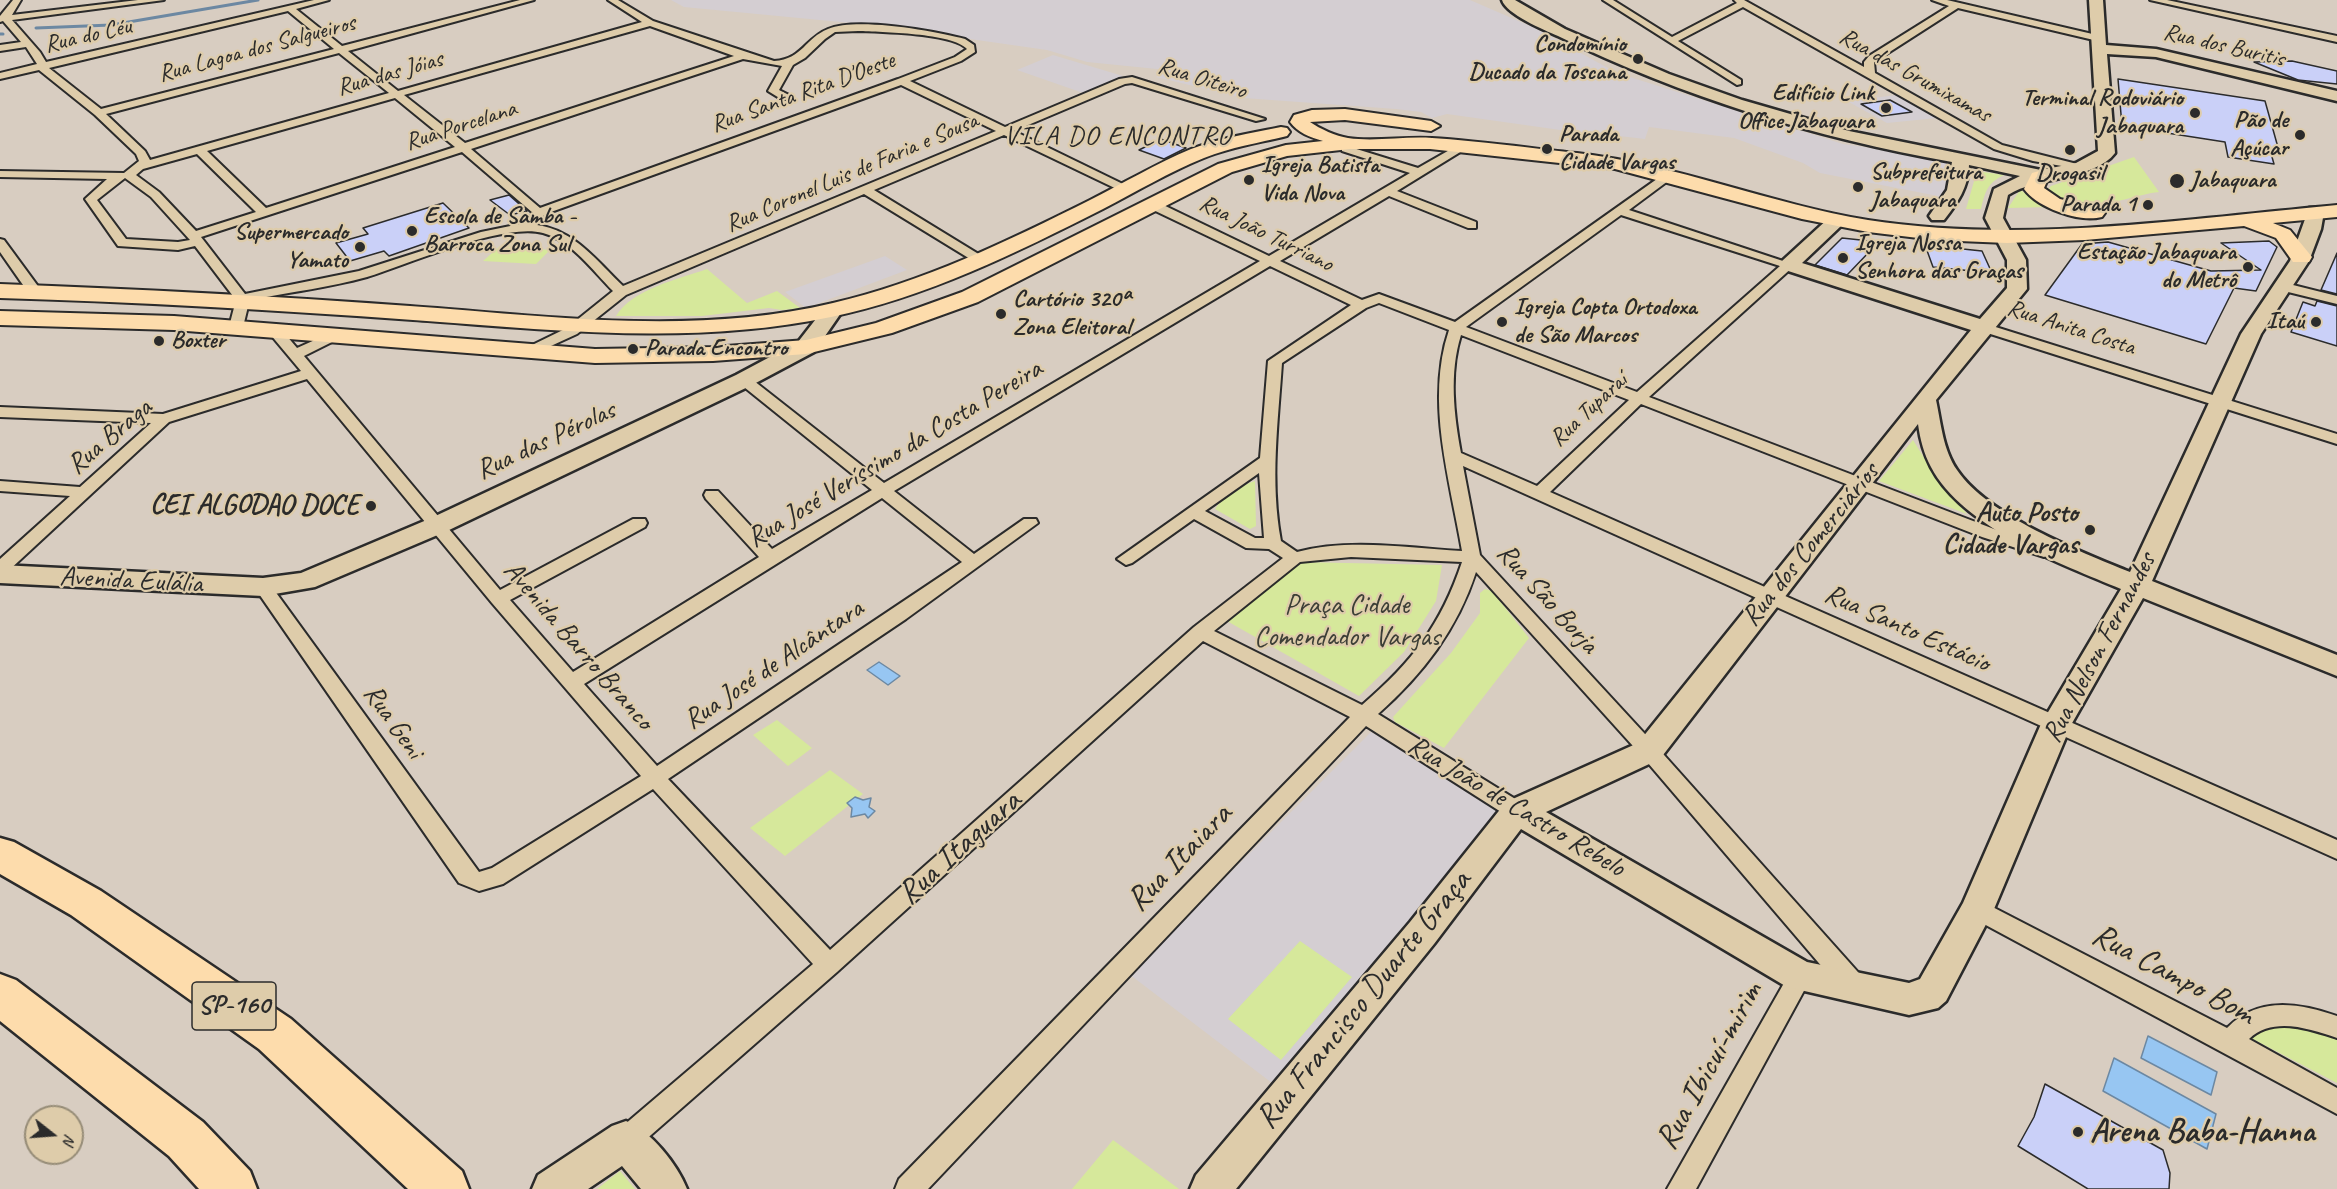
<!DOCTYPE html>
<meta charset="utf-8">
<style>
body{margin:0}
#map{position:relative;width:2337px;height:1189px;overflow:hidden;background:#d8cdc1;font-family:Caveat,sans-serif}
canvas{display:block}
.north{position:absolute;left:24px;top:1105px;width:60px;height:60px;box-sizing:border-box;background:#deccaa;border:2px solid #968c77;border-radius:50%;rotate:107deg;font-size:16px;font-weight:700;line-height:24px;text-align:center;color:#2b2b2b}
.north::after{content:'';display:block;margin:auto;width:21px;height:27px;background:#2b2b2b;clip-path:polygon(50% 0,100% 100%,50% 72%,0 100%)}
</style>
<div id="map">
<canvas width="2337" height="1189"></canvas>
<div class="north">N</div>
</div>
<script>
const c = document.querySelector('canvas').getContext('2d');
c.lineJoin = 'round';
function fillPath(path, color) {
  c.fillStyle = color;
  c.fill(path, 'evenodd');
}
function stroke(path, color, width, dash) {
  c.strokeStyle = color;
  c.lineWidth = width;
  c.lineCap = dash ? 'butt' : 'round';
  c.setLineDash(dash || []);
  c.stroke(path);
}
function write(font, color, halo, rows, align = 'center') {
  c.font = font + ' Caveat,sans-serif';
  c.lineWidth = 4.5;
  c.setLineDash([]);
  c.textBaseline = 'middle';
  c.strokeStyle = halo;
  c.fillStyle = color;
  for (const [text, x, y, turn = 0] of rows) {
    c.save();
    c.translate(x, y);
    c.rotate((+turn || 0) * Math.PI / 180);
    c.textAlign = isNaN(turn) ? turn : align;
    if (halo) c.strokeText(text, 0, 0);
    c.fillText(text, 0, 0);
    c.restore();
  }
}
fillPath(new Path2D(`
 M 671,0 L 1470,0 L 1537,29 L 1617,73 L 1843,144 L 1952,160 L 1951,185 L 1943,197 L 1820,173 L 1803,163 L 1734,138 L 1649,127 L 1645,139 L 1610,135 L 1610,137 L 1447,114 L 1432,118 L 1421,112 L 1396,109 L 1244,98 L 1156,77 L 1167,70 L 1087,62 L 1047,50 L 872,25 L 684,7 Z
 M 1053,55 L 1123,76 L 1086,94 L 1017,70 Z
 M 1897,95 L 1937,118 L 1887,123 L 1847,101 Z
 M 885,256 L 907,270 L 806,308 L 785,292 Z
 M 1371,732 L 1502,810 L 1272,1083 L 1129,974 Z`), '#d4ced2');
fillPath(new Path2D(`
 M 2134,157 L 2159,192 C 2128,195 2079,221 2047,191 L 2051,186 Z
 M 1977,171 L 2004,175 C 1987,183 1985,192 1981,209 L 1966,209 Z
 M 2020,190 L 2049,207 L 2008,208 Z
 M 500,246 L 550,250 L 536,264 L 483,261 Z
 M 707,269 L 747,303 L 777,291 L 800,308 L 782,310 L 769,308 L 702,316 L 616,316 C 632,289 679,279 707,269 Z
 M 1913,440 L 1936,477 L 1967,514 L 1879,481 Z
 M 1255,481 L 1256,526 L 1250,529 L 1215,509 C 1223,496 1240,486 1255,481 Z
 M 1298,562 L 1442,565 L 1436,601 L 1404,652 L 1359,696 L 1227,621 Z
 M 1485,589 L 1492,591 L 1529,638 L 1444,748 L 1395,722 L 1393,717 L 1451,653 L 1480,613 L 1480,593 Z
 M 777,720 L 812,748 L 788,766 L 753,735 Z
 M 830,770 L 863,794 L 785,856 L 750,828 Z
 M 1300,941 L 1352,977 L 1281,1060 L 1228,1019 Z
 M 2294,1023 L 2337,1036 L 2337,1083 L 2247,1036 L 2259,1026 Z
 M 1113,1140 L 1179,1189 L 1072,1189 Z
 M 620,1171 L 635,1189 L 597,1189 Z`), '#d6e89b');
const water = new Path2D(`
 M 879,662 L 900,676 L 888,685 L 867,670 Z
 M 855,797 L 863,800 L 871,798 L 869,807 L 875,811 L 868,818 L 865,814 L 851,817 L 852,808 L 847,803 Z
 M 2148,1036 L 2217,1072 L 2211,1095 L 2141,1058 Z
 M 2114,1058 L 2216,1114 L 2207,1149 L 2103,1091 Z`);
fillPath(water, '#97c6f2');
stroke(water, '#6c88a2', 1.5);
stroke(new Path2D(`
 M 36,28 L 111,25 L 258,0
 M 0,34 L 3,34`), '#6c88a2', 3);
const building = new Path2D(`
 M 2292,61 L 2337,71 L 2337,84 L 2298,80 L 2254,62 Z
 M 2118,79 L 2265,101 L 2279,151 L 2270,150 L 2274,164 L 2228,157 L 2225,142 L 2122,126 Z
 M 1890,100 L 1912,112 L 1882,116 L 1861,104 Z
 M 1161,139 L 1186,148 L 1164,159 L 1139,150 Z
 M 509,195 L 527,211 L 510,215 L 490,200 Z
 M 443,203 L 469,228 L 389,256 L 384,251 L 350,261 L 336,243 L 368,234 L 363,228 Z
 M 1842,238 L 1870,241 L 1871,250 L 1847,275 L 1815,265 Z
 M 2269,241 L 2277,247 L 2256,291 L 2234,288 L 2206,344 L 2045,295 L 2082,244 L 2108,242 L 2211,271 L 2261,270 L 2221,243 Z
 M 1925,245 L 1982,251 L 1992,273 L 1933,267 Z
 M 2337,253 L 2337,294 L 2321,290 Z
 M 2317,301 L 2337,306 L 2337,346 L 2291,332 L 2303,302 L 2315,306 Z
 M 2045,1084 L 2163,1150 L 2170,1173 L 2169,1189 L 2088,1189 L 2018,1146 L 2034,1117 Z`);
fillPath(building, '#cad0f8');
stroke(building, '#2b2b2b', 1.5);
const street = new Path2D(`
 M 13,0 L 21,0 L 12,15 L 138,0 L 164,0 L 12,20 L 40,52 L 46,62 L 314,0 L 329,0 L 296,9 L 342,46 L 520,0 L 534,0 L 348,51 L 398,91 L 642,22 L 608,0 L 618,0 L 653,21 L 774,61 C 803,59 805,38 828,29 C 857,17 934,31 965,39 L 974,45 L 975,52 L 961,61 L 910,81 L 1005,127 L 1119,79 L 1132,77 L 1265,119 L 1256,121 L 1132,83 L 1125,84 L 1014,131 L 1129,187 L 1129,191 L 1121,191 L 1004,135 L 874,190 L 985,258 L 985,264 L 980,265 L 864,194 L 626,295 L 577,334 L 529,356 L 524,355 L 524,349 L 567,328 L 613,291 C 593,271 572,241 543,233 C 504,222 409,264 367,277 C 331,287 292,292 255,299 L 249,302 L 243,327 L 236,331 L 229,327 L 236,300 L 195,246 L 178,250 L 118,246 L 85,199 L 107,179 L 0,177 L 0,171 L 124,173 L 139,161 L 136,154 L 95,115 L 39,70 L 0,79 L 0,73 L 37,64 L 26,47 L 0,51 L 0,45 L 21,42 L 3,21 L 0,22 L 0,16 ZM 288,11 L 334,49 L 101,109 L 49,68 ZM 650,26 L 734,56 L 465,143 L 404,95 ZM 858,31 C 881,32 953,33 967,49 L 955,57 L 898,79 L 540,208 L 471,149 L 743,59 L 782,66 L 768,91 L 781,99 L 789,99 L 789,95 L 779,90 L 793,65 L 805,58 L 825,39 L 835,32 ZM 339,53 L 389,93 L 150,160 L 145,151 L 106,114 ZM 901,85 L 996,131 L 623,286 C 597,261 574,230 537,225 L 543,216 L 551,212 ZM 395,98 L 455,147 L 266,208 L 207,151 ZM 462,152 L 533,213 L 525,223 L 481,232 L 359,271 L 245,294 L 201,237 ZM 197,154 L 256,212 L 196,231 L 159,192 L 136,175 L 143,169 ZM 125,178 L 151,197 L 190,240 L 178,242 L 126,239 L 97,200 Z
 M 1603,0 L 1613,0 L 1672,37 L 1737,3 L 1734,0 L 1744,0 L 1864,67 L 1864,62 L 1869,56 L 1949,6 L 1932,0 L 1947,0 L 2101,36 L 2103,38 L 2098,41 L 1958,8 L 1874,62 L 1875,73 L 2002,145 L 2085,166 L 2079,169 L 2033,161 L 1994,149 L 1743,7 L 1678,41 L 1741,80 L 1741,84 L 1737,85 Z
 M 2150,0 L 2167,0 L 2337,36 L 2337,42 Z
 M 1460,144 L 1470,146 L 1397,191 L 1476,222 L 1476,228 L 1468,228 L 1389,196 L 1280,261 L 1362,300 L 1379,294 L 1455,322 L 1664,174 L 1672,174 L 1672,178 L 1629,210 L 1795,265 L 1649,397 L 1994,529 L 2050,547 L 2053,551 L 2044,557 L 1982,537 L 1641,404 L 1550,492 L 2337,840 L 2337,859 L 1463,466 L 1480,555 L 1656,746 L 1865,980 L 1868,988 L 1865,996 L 1856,999 L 1847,996 L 1642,756 L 1476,572 C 1457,630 1423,674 1378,714 L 1525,805 L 1528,811 L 1525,817 L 1517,819 L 1509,817 L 1366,726 L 928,1189 L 895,1189 L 899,1179 L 1350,717 L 1203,641 L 837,972 L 635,1149 L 626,1153 L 617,1149 L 613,1140 L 617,1131 L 813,964 L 653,789 L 503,884 L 479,891 L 459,883 L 257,591 L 254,587 L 257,583 L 269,583 L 479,872 L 492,868 L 641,776 L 492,603 L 307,379 L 169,422 L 6,573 L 0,575 L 0,559 L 70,496 L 0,491 L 0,481 L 80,487 L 151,423 L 0,417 L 0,407 L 163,414 L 301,371 L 270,334 L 270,328 L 280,328 L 297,348 L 335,331 L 340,332 L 340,338 L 304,356 L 500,590 L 633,519 L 645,519 L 647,523 L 645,527 L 510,600 L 573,672 L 759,557 L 706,499 L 704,495 L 706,491 L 718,491 L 772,549 L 872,490 L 739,383 L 737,380 L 739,377 L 749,377 L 884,483 L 1260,261 L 1147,207 L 1147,201 L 1155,201 L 1269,256 L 1410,173 L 1342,151 L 1342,147 L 1350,147 L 1418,168 ZM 1621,215 L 1780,266 L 1637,392 L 1466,327 ZM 1270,266 L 1351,305 L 1268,361 L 1260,458 L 1117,559 L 1126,565 L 1132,563 L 1194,519 L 1246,548 L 1269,549 L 1283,558 L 1194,627 L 830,950 L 668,779 L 906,619 L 1038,523 L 1036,519 L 1024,519 L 974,554 L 894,491 ZM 1379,303 L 1449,330 C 1425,401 1450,480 1462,551 C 1409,548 1349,538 1297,552 L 1281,541 C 1270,481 1278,423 1282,363 L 1366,308 ZM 1461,335 L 1629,400 L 1537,486 L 1461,453 C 1454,415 1449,373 1461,335 ZM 1259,473 L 1264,538 L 1255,538 L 1205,511 ZM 882,498 L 962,562 L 657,766 L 584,684 ZM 1351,557 L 1462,562 C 1441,625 1412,662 1362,705 L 1214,631 L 1300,562 Z
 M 0,239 L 4,240 L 40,289 L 40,295 L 30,295 L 0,252 Z
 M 2285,283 L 2337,296 L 2337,304 L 2280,290 L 2280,284 Z
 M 1986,324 L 2337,434 L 2337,444 L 1981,331 L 1981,325 Z
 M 1977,899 L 2227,1028 C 2258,996 2299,1003 2337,1016 L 2337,1038 C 2309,1029 2274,1016 2249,1039 L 2337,1088 L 2337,1114 L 1969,916 L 1966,909 L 1969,902 Z
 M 1800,965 L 1808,969 L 1812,976 L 1696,1189 L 1667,1189 L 1792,969 Z`);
const secondary = new Path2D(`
 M 1502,0 L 1515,0 L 1565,29 L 1669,74 L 1742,100 L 1849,131 L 2041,170 L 2076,163 L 2098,151 L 2089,0 L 2103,0 L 2106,45 L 2156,49 L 2337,91 L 2337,101 L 2156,57 L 2107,54 L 2115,153 C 2095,180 2037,176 2008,195 L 2003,218 L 2026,260 L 2027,289 L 1936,400 C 1941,423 1943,450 1957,470 C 1988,516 2079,551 2130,572 L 2241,334 L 2290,261 L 2309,208 L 2321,208 L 2324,212 L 2321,229 L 2309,261 L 2261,334 L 2152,581 L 2337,655 L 2337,676 L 2143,598 L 2071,725 L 1994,909 L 1946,1001 L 1938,1008 L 1909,1015 L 1787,987 L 1521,829 L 1434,944 L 1236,1189 L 1190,1189 L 1196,1175 L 1410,922 L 1506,802 L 1638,743 L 1971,330 L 1782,269 L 1779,265 L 1782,261 L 1830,217 L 1836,215 L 1845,221 L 1842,225 L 1802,263 L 1980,319 L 2007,288 L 2007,260 L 1985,218 L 1994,189 L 2020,176 L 1969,165 C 1968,188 1958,202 1944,220 L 1932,220 L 1929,216 L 1947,190 L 1952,162 C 1816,138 1683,97 1558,36 C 1544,30 1506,14 1502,0 ZM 1918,424 C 1920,439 1924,454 1931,467 C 1963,528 2061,564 2121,589 L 2041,724 L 1963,903 L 1920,979 L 1909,983 L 1807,962 L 1546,812 L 1660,759 Z
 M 833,304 L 840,306 L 843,310 L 814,352 L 752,385 L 447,531 L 315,587 L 263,596 L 0,583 L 0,565 L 263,578 L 301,573 L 429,519 L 736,375 L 798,342 L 826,306 Z
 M 626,1121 C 651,1131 677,1164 687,1189 L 641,1189 L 622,1166 L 588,1189 L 532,1189 L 538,1175 L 612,1126 Z`);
const primary = new Path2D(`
 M 1345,109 L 1431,121 L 1440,126 L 1431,131 L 1345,120 L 1310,122 C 1320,129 1336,136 1348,138 C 1375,142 1405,136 1432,138 C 1480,141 1529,148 1577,153 C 1676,164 1770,204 1868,220 C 2023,244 2182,219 2337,205 L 2337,217 L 2273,223 L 2290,230 L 2312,257 L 2309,262 L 2293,262 L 2276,238 L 2244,226 L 2085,240 L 2007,243 L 1935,240 L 1868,232 L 1802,219 L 1615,169 L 1430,149 L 1350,149 L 1287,156 L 1232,172 L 978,302 L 892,333 L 806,354 L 713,361 L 595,363 L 174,330 L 0,325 L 0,311 L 174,316 L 595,349 L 713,347 L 806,340 L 876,323 L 962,292 L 1218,164 L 1286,145 L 1323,141 C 1310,137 1298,133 1290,122 L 1294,115 L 1312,110 Z
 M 1281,127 L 1287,128 L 1290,132 L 1287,136 C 1259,143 1231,147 1204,158 C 1169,172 1136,192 1103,209 C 1016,253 927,297 831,317 C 692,346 553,330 413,320 C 275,310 138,302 0,298 L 0,284 C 137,289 274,296 410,306 C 550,316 695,336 833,303 C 923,282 1008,241 1090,200 C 1124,183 1157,163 1191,149 C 1220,138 1251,133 1281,127 Z
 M 2039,171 L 2049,177 L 2044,188 L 2060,199 L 2102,209 L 2105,213 L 2102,217 C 2079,223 2038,208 2024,189 L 2032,173 Z`);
const highway = new Path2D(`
 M 0,838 L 14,842 L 101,891 L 291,1019 L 462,1171 L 469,1189 L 408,1189 L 259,1049 L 71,915 L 0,874 Z
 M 0,974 L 16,980 L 203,1122 L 250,1171 L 257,1189 L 199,1189 L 169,1156 L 0,1021 Z`);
stroke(street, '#2b2b2b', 4);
stroke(secondary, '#2b2b2b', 5);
stroke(primary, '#2b2b2b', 4);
stroke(highway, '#2b2b2b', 5);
fillPath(street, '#deccaa');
fillPath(secondary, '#deccaa');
fillPath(primary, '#fddcac');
fillPath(highway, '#fddcac');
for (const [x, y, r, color] of [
 [1638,59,6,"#2b2b2b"],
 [1886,108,6,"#2b2b2b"],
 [2195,113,6,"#2b2b2b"],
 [2300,135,6,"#2b2b2b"],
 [1547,149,6,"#2b2b2b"],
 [2070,150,6,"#2b2b2b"],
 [1249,180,6,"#2b2b2b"],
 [2177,181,8,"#2b2b2b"],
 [1858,187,6,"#2b2b2b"],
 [2148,205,6,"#2b2b2b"],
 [412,231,6,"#2b2b2b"],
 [360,247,6,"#2b2b2b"],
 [1843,258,6,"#2b2b2b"],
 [2248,267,6,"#2b2b2b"],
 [1001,314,6,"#2b2b2b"],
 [1502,322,6,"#2b2b2b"],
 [2316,322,6,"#2b2b2b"],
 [159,341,6,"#2b2b2b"],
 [633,349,6,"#2b2b2b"],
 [371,506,6,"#2b2b2b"],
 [2090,530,6,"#2b2b2b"],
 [2078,1132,6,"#2b2b2b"]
]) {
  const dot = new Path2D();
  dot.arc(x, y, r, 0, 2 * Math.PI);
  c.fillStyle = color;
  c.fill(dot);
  stroke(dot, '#deccaa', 2);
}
write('24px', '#2b2b2b', '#deccaa', [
 ["Rua do Céu",88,36,-13],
 ["Rua dos Buritis",2224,46,13],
 ["Rua Lagoa dos Salgueiros",257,49,-15],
 ["Rua das Jóias",390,74,-16],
 ["Rua das Grumixamas",1915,76,29],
 ["Rua Oiteiro",1202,79,17],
 ["Rua Santa Rita D'Oeste",803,93,-20],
 ["Rua Porcelana",461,126,-18],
 ["Rua Coronel Luis de Faria e Sousa",852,173,-23],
 ["Rua João Turriano",1266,234,26],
 ["Rua Anita Costa",2071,328,18],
 ["Rua Tuparaí",1589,410,-43]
]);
write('bold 24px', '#2b2b2b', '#deccaa', [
 ["Condomínio",1626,45,"right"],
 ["Ducado da Toscana",1626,73,"right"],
 ["Edifício Link",1874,94,"right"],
 ["Office Jabaquara",1874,122,"right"],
 ["Terminal Rodoviário",2183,99,"right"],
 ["Jabaquara",2183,127,"right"],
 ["Pão de",2288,121,"right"],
 ["Açúcar",2288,149,"right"],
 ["Parada",1559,135],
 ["Cidade Vargas",1559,163],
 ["Igreja Batista",1261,166],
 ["Vida Nova",1261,194],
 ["Subprefeitura",1870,173],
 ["Jabaquara",1870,201],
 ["Drogasil",2070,174,"center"],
 ["Jabaquara",2190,181],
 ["Parada 1",2136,205,"right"],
 ["Escola de Samba -",424,217],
 ["Barroca Zona Sul",424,245],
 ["Supermercado",348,233,"right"],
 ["Yamato",348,261,"right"],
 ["Igreja Nossa",1855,244],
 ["Senhora das Graças",1855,272],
 ["Estação Jabaquara",2236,253,"right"],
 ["do Metrô",2236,281,"right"],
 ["Cartório 320ª",1013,300],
 ["Zona Eleitoral",1013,328],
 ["Igreja Copta Ortodoxa",1514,308],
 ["de São Marcos",1514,336],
 ["Itaú",2304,322,"right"],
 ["Boxter",171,341],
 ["Parada Encontro",645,349]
], 'left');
c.letterSpacing = '1.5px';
write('27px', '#2b2b2b', '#deccaa', [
 ["VILA DO ENCONTRO",1118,137]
]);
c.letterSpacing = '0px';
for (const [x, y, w] of [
 [234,1006,84]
]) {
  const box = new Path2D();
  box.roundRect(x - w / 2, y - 24, w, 48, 4.5);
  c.fillStyle = '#deccaa';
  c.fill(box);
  stroke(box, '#2b2b2b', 1.5);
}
write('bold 27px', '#2b2b2b', null, [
 ["SP-160",234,1006]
]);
write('28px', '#2b2b2b', '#deccaa', [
 ["Rua Braga",110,437,-40],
 ["Rua das Pérolas",546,441,-25],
 ["Rua José Veríssimo da Costa Pereira",895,454,-31],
 ["Rua dos Comerciários",1811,545,-51],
 ["Avenida Eulália",131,581,3],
 ["Rua São Borja",1547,599,48],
 ["Rua Santo Estácio",1907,629,24],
 ["Avenida Barro Branco",578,646,49],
 ["Rua Nelson Fernandes",2100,648,-62],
 ["Rua José de Alcântara",774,665,-34],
 ["Rua Geni",393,722,55],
 ["Rua João de Castro Rebelo",1516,807,31]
]);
write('bold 28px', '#2b2b2b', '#deccaa', [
 ["CEI ALGODAO DOCE",359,506],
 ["Auto Posto",2078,514],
 ["Cidade Vargas",2078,546]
], 'right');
write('28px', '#3c3e36', '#deccaa', [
 ["Praça Cidade",1347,606],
 ["Comendador Vargas",1347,638]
]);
write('33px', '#2b2b2b', '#deccaa', [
 ["Rua Itaguara",960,848,-42],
 ["Rua Itaiara",1180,858,-46],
 ["Rua Campo Bom",2173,975,28],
 ["Rua Francisco Duarte Graça",1364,1000,-51],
 ["Rua Ibicuí-mirim",1710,1066,-61]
]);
write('bold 33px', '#2b2b2b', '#deccaa', [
 ["Arena Baba-Hanna",2090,1132]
], 'left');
</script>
